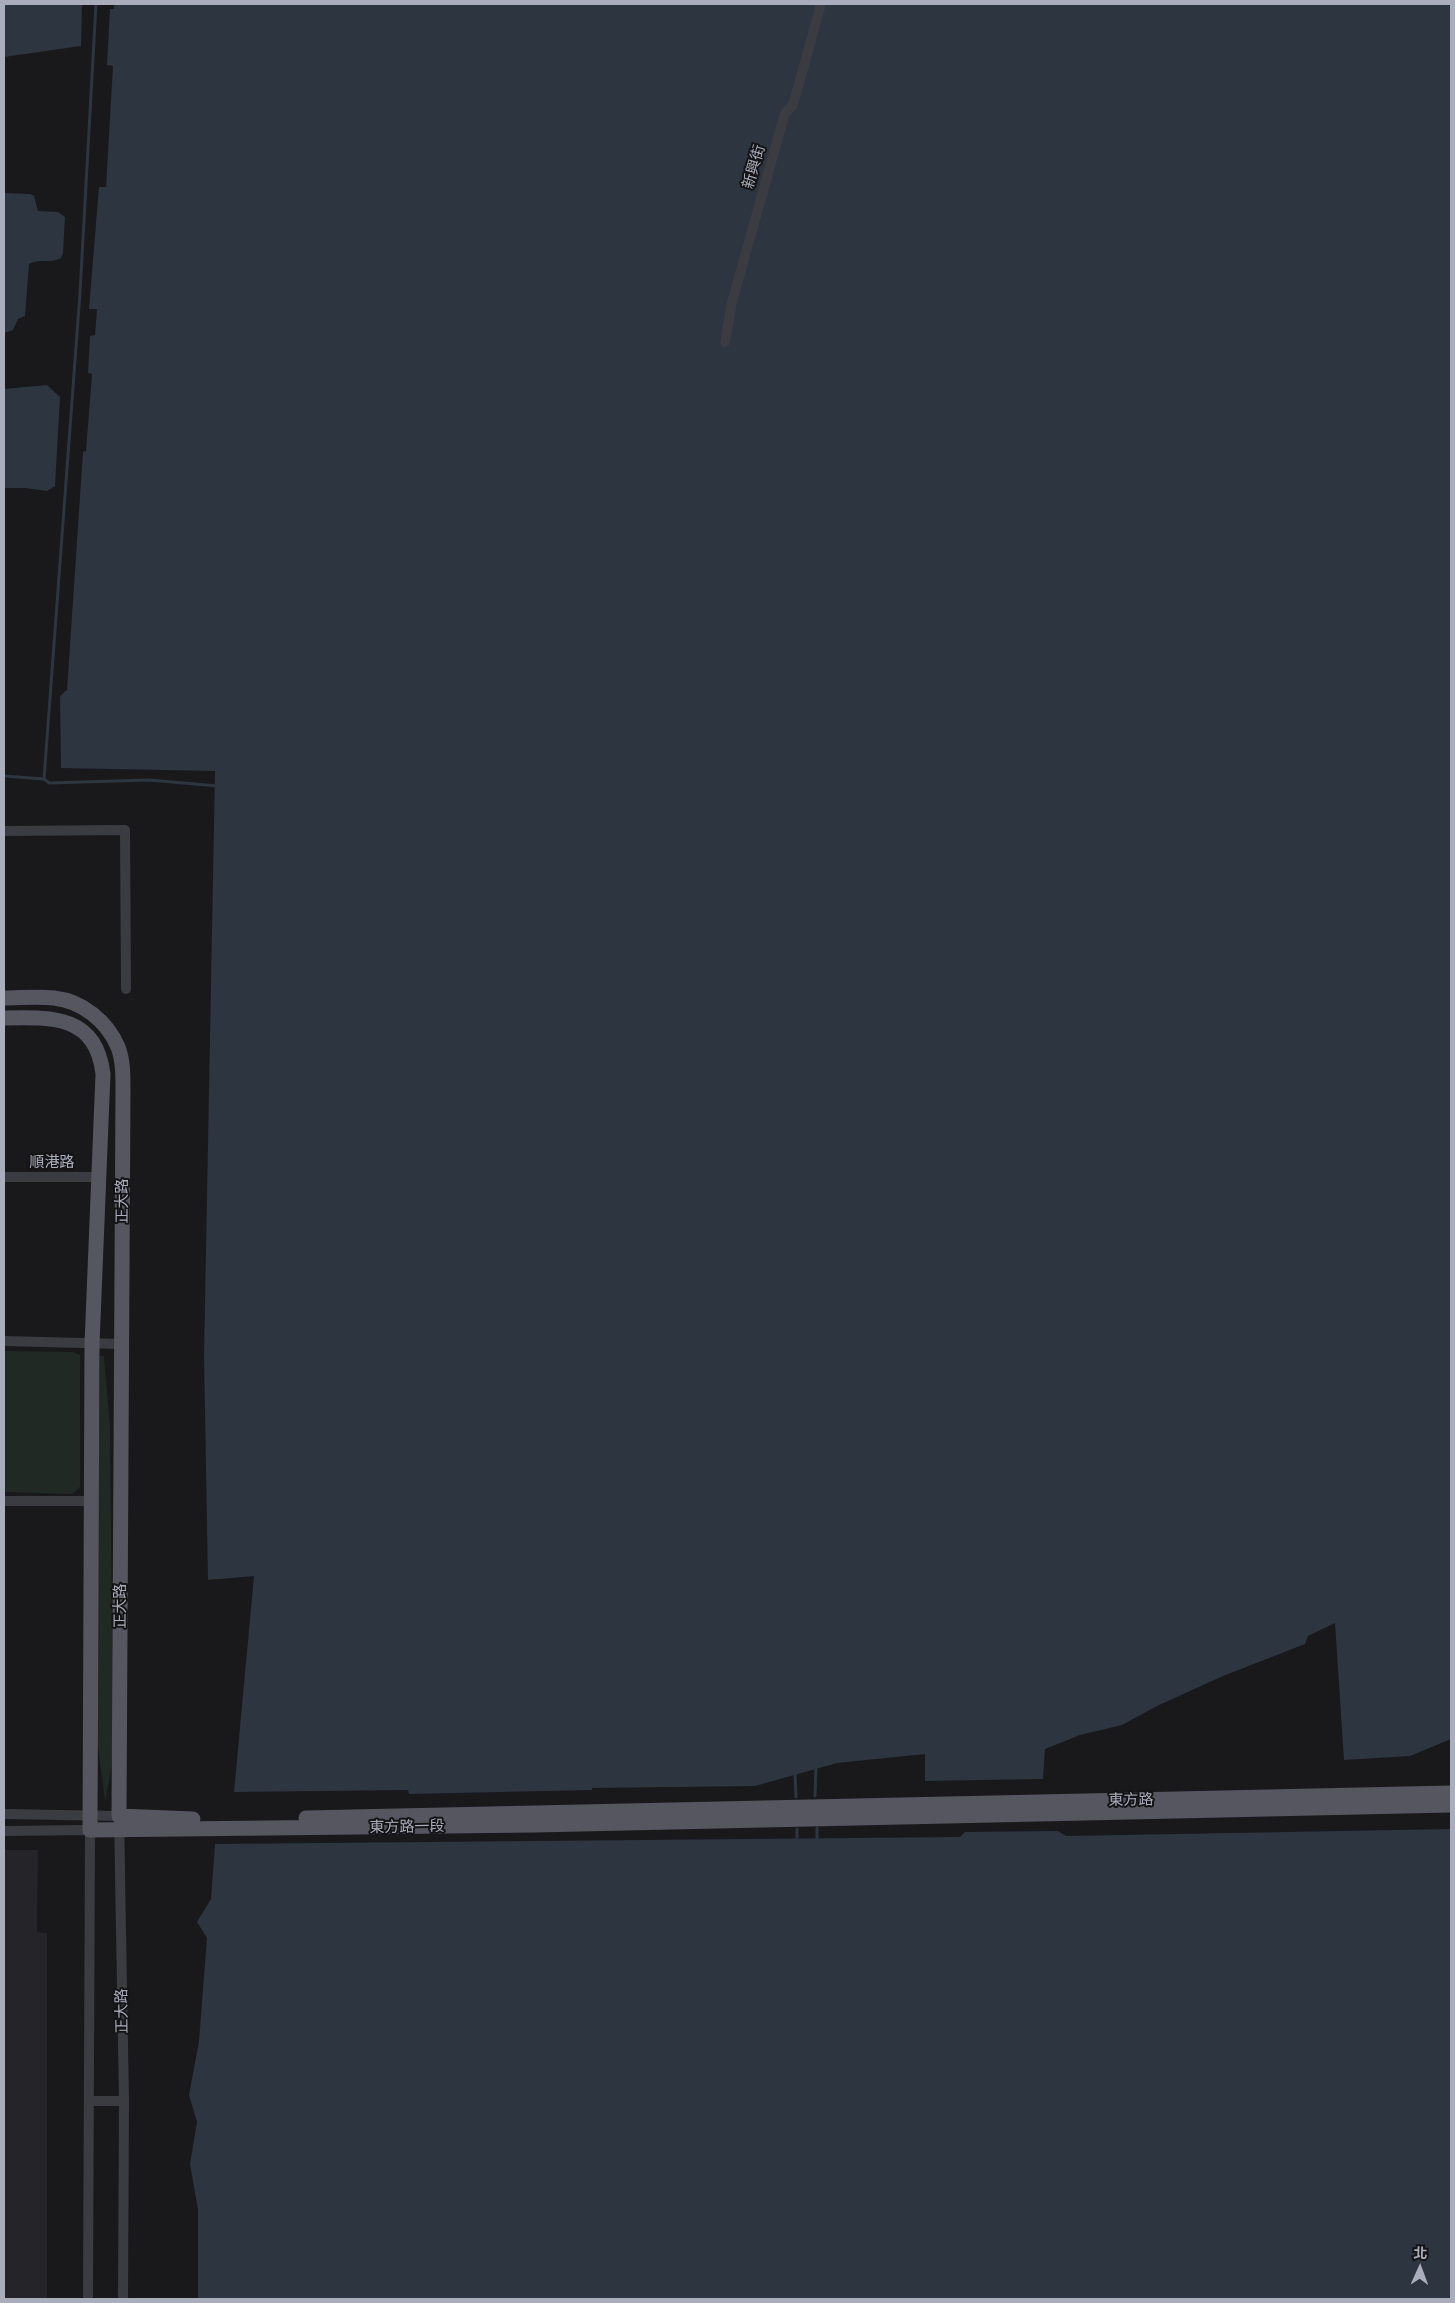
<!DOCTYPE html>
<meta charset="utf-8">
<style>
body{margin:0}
#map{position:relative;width:1455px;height:2303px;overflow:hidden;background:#19181b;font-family:Inter,"Noto Sans TC",sans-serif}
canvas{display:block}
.frame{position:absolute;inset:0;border:5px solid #aaadbb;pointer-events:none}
.north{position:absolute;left:1395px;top:2243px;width:50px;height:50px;-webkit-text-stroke:4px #141316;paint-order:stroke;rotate:2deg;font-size:14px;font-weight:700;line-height:20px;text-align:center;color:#aaadbb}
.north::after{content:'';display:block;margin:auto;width:18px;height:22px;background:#aaadbb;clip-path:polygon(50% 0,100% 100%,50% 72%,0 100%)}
</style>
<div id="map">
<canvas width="1455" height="2303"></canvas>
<div class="frame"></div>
<div class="north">北</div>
</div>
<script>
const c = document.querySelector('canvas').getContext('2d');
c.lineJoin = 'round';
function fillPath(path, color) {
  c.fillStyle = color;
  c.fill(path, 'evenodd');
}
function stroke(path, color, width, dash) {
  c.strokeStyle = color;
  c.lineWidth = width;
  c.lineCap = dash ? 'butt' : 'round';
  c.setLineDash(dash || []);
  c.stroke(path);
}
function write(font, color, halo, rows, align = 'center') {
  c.font = font + ' Inter,"Noto Sans TC",sans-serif';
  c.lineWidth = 4;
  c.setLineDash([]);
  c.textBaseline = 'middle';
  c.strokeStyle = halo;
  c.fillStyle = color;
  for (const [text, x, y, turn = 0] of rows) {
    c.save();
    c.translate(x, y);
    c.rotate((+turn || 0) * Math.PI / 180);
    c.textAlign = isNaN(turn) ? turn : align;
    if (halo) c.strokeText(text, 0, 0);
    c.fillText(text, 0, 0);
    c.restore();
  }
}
fillPath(new Path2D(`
 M 4,1850 L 38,1850 L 37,1932 L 47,1933 L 47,2299 L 4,2299 Z`), '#252428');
fillPath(new Path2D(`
 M 4,1351 L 73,1352 L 80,1355 L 80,1487 L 72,1494 L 4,1492 Z
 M 100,1356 L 104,1356 L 110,1427 L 113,1739 L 111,1771 L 105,1801 L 96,1731 Z`), '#202923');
fillPath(new Path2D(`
 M 4,4 L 82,4 L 81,46 L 4,57 Z
 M 114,4 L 1451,4 L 1451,1739 L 1410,1756 L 1344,1760 L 1335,1623 L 1308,1636 L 1305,1644 L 1223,1676 L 1157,1706 L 1122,1725 L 1080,1735 L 1045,1749 L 1043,1779 L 925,1781 L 925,1754 L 837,1763 L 755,1786 L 592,1788 L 592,1790 L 409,1794 L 408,1790 L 234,1792 L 254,1576 L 208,1580 L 204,1356 L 215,771 L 61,768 L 60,696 L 67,690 L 83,452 L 86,451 L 92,374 L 88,373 L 90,336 L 95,335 L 97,309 L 89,309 L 99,187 L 106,187 L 113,66 L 107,65 L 110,9 L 114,9 Z
 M 4,193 L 30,194 L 34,196 L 38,211 L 58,212 L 65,217 L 63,253 L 61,258 C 50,264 39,258 29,264 L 25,316 L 18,319 L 13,330 L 4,333 Z
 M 47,385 L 60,397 L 55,486 L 47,491 L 25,488 L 4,488 L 4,389 Z
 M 1451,1829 L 1451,2299 L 198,2299 L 198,2210 L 190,2164 L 197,2122 L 189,2095 L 199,2041 L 207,1938 L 197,1922 L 211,1899 L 215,1844 L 960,1837 L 965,1832 L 1058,1831 L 1066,1836 Z`), '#2d3540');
stroke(new Path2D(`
 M 4,776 L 44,779 L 49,783 L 149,780 L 218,786
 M 44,779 L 80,293 L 96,4
 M 795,1771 L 796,1797
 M 815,1796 L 816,1765
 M 817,1828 L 817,1840
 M 797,1829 L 797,1841`), '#2d3540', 3);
stroke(new Path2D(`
 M 725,342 L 732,302 L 785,113 L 793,105 L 821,4
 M 4,831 L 125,830 L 126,989
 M 4,1177 L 99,1177
 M 4,1341 L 122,1344
 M 4,1501 L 92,1501
 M 4,1814 L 119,1816 L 124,2101 L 123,2299
 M 4,1831 L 90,1830 L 88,2299
 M 89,2101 L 124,2101`), '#3b3b42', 10);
stroke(new Path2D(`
 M 4,998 C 20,998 37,996 54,998 C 82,1001 107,1021 118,1047 C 123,1060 123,1075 123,1089 L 119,1816 L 193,1819
 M 4,1018 C 52,1017 96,1015 103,1074 L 92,1344 L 90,1830 L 535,1825 L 1451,1805
 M 306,1818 L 1451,1793`), '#55565f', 15);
write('15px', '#aaadbb', '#141316', [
 ["新興街",754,167,-74],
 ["順港路",52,1162],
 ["正大路",122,1201,-90],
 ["正大路",120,1606,-90],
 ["東方路",1131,1800,-1],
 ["東方路一段",407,1827,-1],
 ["正大路",122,2011,-91]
]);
</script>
